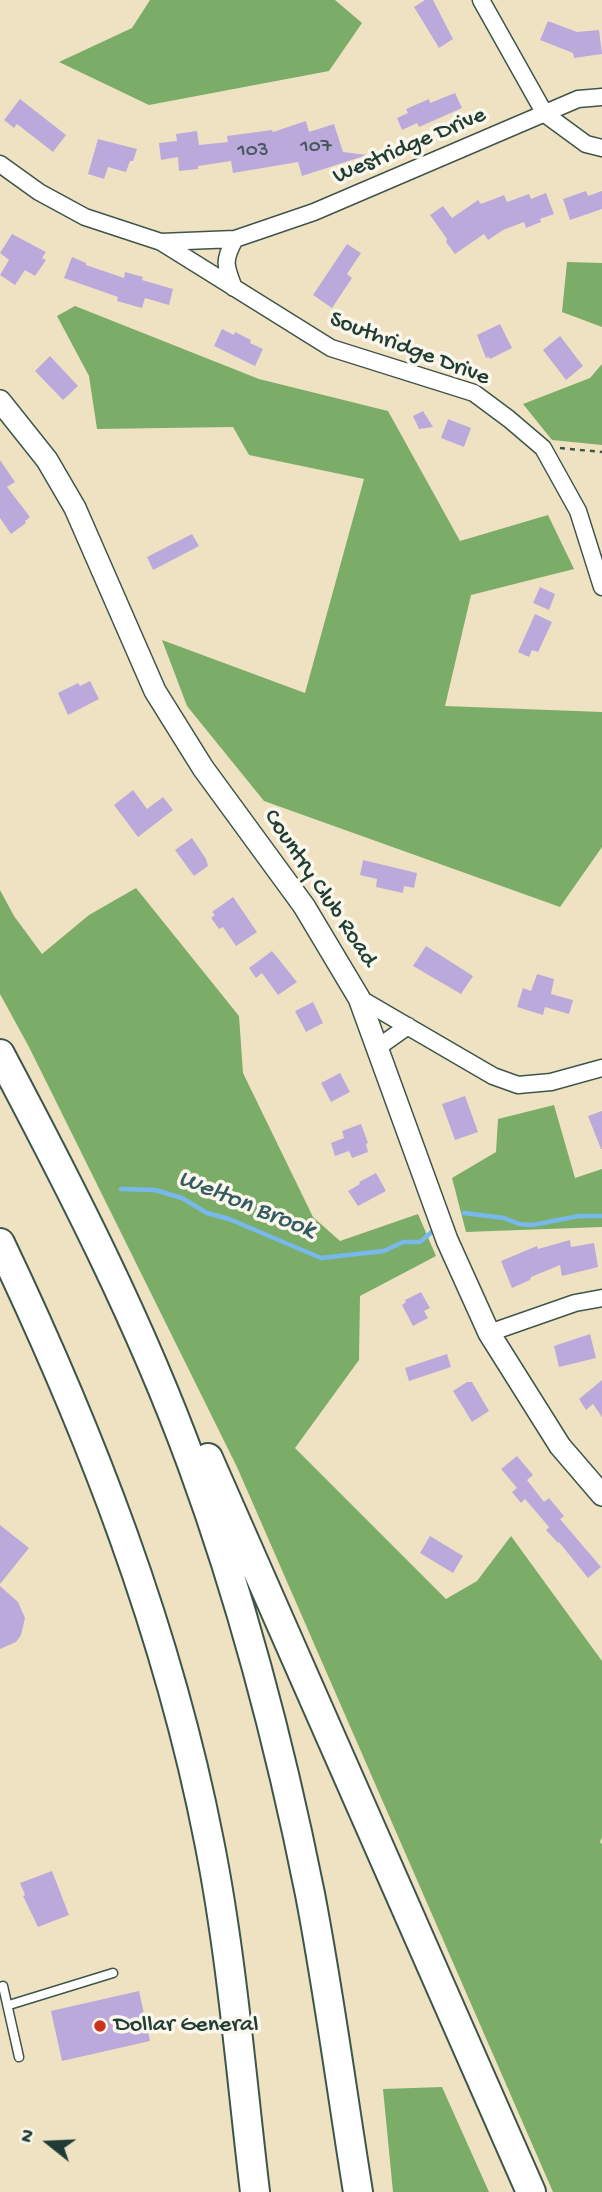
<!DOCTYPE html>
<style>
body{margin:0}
#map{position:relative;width:602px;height:2192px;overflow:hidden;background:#efe2c3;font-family:"Gochi Hand",sans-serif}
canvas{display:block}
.north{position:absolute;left:14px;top:2108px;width:70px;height:70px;-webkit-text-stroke:5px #fbf7ec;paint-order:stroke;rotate:288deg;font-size:19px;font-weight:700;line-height:28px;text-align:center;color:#1f3d34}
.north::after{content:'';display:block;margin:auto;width:24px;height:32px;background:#1f3d34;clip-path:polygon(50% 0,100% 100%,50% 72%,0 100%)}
</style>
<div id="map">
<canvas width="602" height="2192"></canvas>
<div class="north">N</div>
</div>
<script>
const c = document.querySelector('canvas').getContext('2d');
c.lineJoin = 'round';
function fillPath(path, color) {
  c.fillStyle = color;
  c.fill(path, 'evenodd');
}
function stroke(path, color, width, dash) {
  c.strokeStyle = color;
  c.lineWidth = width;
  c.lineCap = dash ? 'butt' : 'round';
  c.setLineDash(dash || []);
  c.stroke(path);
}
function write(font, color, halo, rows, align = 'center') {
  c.font = font + ' "Gochi Hand",sans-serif';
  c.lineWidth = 7;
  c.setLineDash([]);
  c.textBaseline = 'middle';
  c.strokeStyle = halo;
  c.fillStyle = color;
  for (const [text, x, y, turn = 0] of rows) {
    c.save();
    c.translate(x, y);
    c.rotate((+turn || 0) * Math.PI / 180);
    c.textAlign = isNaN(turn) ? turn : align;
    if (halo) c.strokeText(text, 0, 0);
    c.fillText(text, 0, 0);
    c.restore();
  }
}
fillPath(new Path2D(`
 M 150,0 L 335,0 L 362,23 L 329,71 L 149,105 L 59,62 L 132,28 Z
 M 567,262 L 602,263 L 602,327 L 562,312 Z
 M 75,306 L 259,379 L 388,411 L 460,541 L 548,515 L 574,569 L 471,595 L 445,706 L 602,712 L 602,847 L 560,907 L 264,801 L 187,706 L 162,640 L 305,693 L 364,479 L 249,455 L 233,427 L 97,429 L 89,376 L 57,316 Z
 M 602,364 L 602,445 L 552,440 L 523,404 L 590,378 Z
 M 136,888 L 239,1016 L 243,1073 L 313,1217 L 340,1241 L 418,1214 L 436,1256 L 360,1296 L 359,1360 L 295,1448 L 446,1599 L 477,1581 L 511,1536 L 602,1661 L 602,1837 L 600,1842 L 602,1844 L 602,2192 L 553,2192 L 237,1467 L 29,1047 L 0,994 L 0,890 L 14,916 L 42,954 L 89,915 Z
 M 554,1105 L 575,1178 L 602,1169 L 602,1227 L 466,1232 L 452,1178 L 496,1152 L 498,1119 Z
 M 442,2087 L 489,2192 L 393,2192 L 383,2089 Z`), '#7bad68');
stroke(new Path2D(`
 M 121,1189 L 155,1190 L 182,1198 L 207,1213 L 229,1219 L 321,1258 L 384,1251 L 403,1242 L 420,1242 L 434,1230
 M 464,1213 L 504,1218 L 519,1224 L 532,1225 L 579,1216 L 602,1216`), '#78b8ec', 4.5);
fillPath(new Path2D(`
 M 425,0 L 433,0 L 453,39 L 439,48 L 414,7 Z
 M 548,21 L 577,32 L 599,30 L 602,54 L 574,58 L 573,53 L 540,40 Z
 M 455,93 L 462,108 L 419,127 L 417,123 L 402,130 L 397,118 L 408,113 L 406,109 L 429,99 L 430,103 Z
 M 20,99 L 66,135 L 53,152 L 17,124 L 14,128 L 4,120 Z
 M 306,121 L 309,132 L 334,124 L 343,152 L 367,155 L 302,176 L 298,162 L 233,173 L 231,161 L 198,166 L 198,169 L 179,171 L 178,157 L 161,160 L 159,143 L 177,141 L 176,134 L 197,131 L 199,145 L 228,142 L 227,136 L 272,130 L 273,132 Z
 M 98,139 L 137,149 L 133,161 L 130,161 L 126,172 L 108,167 L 104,179 L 88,174 Z
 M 586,191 L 588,196 L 602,191 L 602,209 L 570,220 L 563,199 Z
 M 546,193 L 554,214 L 540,219 L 541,222 L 526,228 L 524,222 L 503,230 L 488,240 L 484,234 L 455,254 L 446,242 L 447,239 L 430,215 L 443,206 L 452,218 L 478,200 L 481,204 L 504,195 L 507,202 L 529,194 L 531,199 Z
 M 12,234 L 46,252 L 42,258 L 46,260 L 35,276 L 25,270 L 15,285 L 0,275 L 9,260 L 0,253 Z
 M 347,244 L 361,253 L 347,274 L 352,278 L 332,308 L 313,295 Z
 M 72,257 L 86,263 L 86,265 L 124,278 L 125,272 L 143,277 L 142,280 L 173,289 L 169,305 L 145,298 L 142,308 L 117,301 L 118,297 L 64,278 Z
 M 500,324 L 512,348 L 490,359 L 489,357 L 486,358 L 477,335 Z
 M 222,329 L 234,335 L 235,332 L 251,340 L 250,343 L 263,349 L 255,366 L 214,346 Z
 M 560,336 L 583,366 L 566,380 L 543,350 Z
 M 50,356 L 78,386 L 63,400 L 35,371 Z
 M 423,411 L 433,427 L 419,429 L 413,416 Z
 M 448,419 L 471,428 L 464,447 L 441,438 Z
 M 0,460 L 15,482 L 7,487 L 30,517 L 25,521 L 26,523 L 11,534 L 0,518 Z
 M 192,534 L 199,546 L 153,570 L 147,557 Z
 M 540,587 L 555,594 L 549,610 L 533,603 Z
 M 535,614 L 552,622 L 538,652 L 532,650 L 529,657 L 518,652 Z
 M 90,681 L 99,699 L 68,715 L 58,693 L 78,683 L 80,686 Z
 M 133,790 L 147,809 L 163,797 L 173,810 L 138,837 L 114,805 Z
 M 192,838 L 206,859 L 208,866 L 194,876 L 175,850 Z
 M 363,860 L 417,873 L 414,888 L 404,886 L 403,893 L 376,887 L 377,879 L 360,875 Z
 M 233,897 L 257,932 L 236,946 L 223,927 L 219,929 L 211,918 L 215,915 L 212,912 Z
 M 426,946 L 473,976 L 461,994 L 413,966 Z
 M 272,951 L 297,982 L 278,995 L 262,973 L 256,978 L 249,968 Z
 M 537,974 L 554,979 L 551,994 L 573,1000 L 569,1014 L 545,1007 L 543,1015 L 517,1007 L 523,988 L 531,991 Z
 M 313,1002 L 323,1023 L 306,1032 L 295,1011 Z
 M 340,1073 L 350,1092 L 331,1102 L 321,1083 Z
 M 465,1096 L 478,1132 L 455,1140 L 442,1104 Z
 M 602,1111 L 602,1149 L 601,1149 L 588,1116 Z
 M 361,1124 L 368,1143 L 366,1144 L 368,1152 L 352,1158 L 349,1151 L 335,1156 L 331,1143 L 344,1138 L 342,1131 Z
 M 376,1173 L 386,1191 L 358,1206 L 348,1191 L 360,1184 L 359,1182 Z
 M 570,1240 L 571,1247 L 594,1243 L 598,1267 L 562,1276 L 560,1265 L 531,1277 L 530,1280 L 512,1288 L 501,1261 L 537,1246 L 538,1249 Z
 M 421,1292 L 430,1308 L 424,1311 L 428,1318 L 413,1326 L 402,1305 L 406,1302 L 405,1300 Z
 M 590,1334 L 596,1358 L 559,1367 L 554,1346 Z
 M 447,1354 L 451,1367 L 409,1381 L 405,1368 Z
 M 602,1380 L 602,1417 L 593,1404 L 586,1410 L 579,1399 Z
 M 467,1382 L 472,1382 L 489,1411 L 472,1422 L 453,1391 Z
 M 517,1456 L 533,1475 L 527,1480 L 544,1502 L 549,1498 L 564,1516 L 560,1519 L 601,1567 L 588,1578 L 559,1542 L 558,1543 L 546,1530 L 549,1527 L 525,1499 L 521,1503 L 512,1492 L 517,1488 L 501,1469 Z
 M 0,1525 L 29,1548 L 0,1584 Z
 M 430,1536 L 463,1556 L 453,1573 L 420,1553 Z
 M 0,1586 L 18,1602 L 25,1618 L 21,1635 L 16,1642 L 0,1649 Z
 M 52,1871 L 69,1915 L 38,1927 L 23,1896 L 25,1895 L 20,1883 Z
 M 139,1991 L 150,2041 L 62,2061 L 51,2011 Z`), '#bca9dc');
const lane = new Path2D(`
 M 3,1986 L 19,2057
 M 9,2005 L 113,1973`);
const street = new Path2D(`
 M 481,0 L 545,114 L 586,144 L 602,148
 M 0,164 L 39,192 L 85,217 L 161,242 L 235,239
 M 161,242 L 331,348 L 474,393 L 509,419 L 543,448 L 578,511 L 602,587
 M 234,288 C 225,265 223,261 235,239 L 314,212 L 578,99 L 602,97
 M 359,998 L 493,1076 L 518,1085 L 551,1082 L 602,1068
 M 377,1048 L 408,1026
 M 489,1333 L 575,1303 L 602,1298`);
const secondary = new Path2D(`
 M 0,401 L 47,460 L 75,508 L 155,691 L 203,768 L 304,906 L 359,998 L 447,1240 L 489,1333 L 560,1446 L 602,1495`);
const highway = new Path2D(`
 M 0,1054 C 71,1188 140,1322 192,1464 C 243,1603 281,1749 310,1894 C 329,1993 342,2093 358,2192
 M 0,1243 C 91,1434 168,1632 209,1841 C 232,1956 241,2075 255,2192
 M 208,1458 L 531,2192`);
stroke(lane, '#3e5649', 11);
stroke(street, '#3e5649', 19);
stroke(secondary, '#3e5649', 24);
stroke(highway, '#3e5649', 32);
stroke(new Path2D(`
 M 560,448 L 602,452`), '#3e5649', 2.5, [5, 5]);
stroke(lane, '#fff', 8);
stroke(street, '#fff', 16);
stroke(secondary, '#fff', 21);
stroke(highway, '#fff', 28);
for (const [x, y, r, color] of [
 [100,2026,7,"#c8321e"]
]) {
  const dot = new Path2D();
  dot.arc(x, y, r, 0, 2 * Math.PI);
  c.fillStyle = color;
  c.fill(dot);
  stroke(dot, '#fbf7ec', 2.5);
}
write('21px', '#46585e', null, [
 ["107",316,148],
 ["103",253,152]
]);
write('24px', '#1f3d34', '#fbf7ec', [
 ["Westridge Drive",410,147,-23],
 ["Southridge Drive",409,350,21],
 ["Country Club Road",319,889,56]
]);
write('24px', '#1f3d34', '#fbf7ec', [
 ["Dollar General",114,2026]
], 'left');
write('italic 26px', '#355c62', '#fbf7ec', [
 ["Welton Brook",246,1206,22]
]);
</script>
